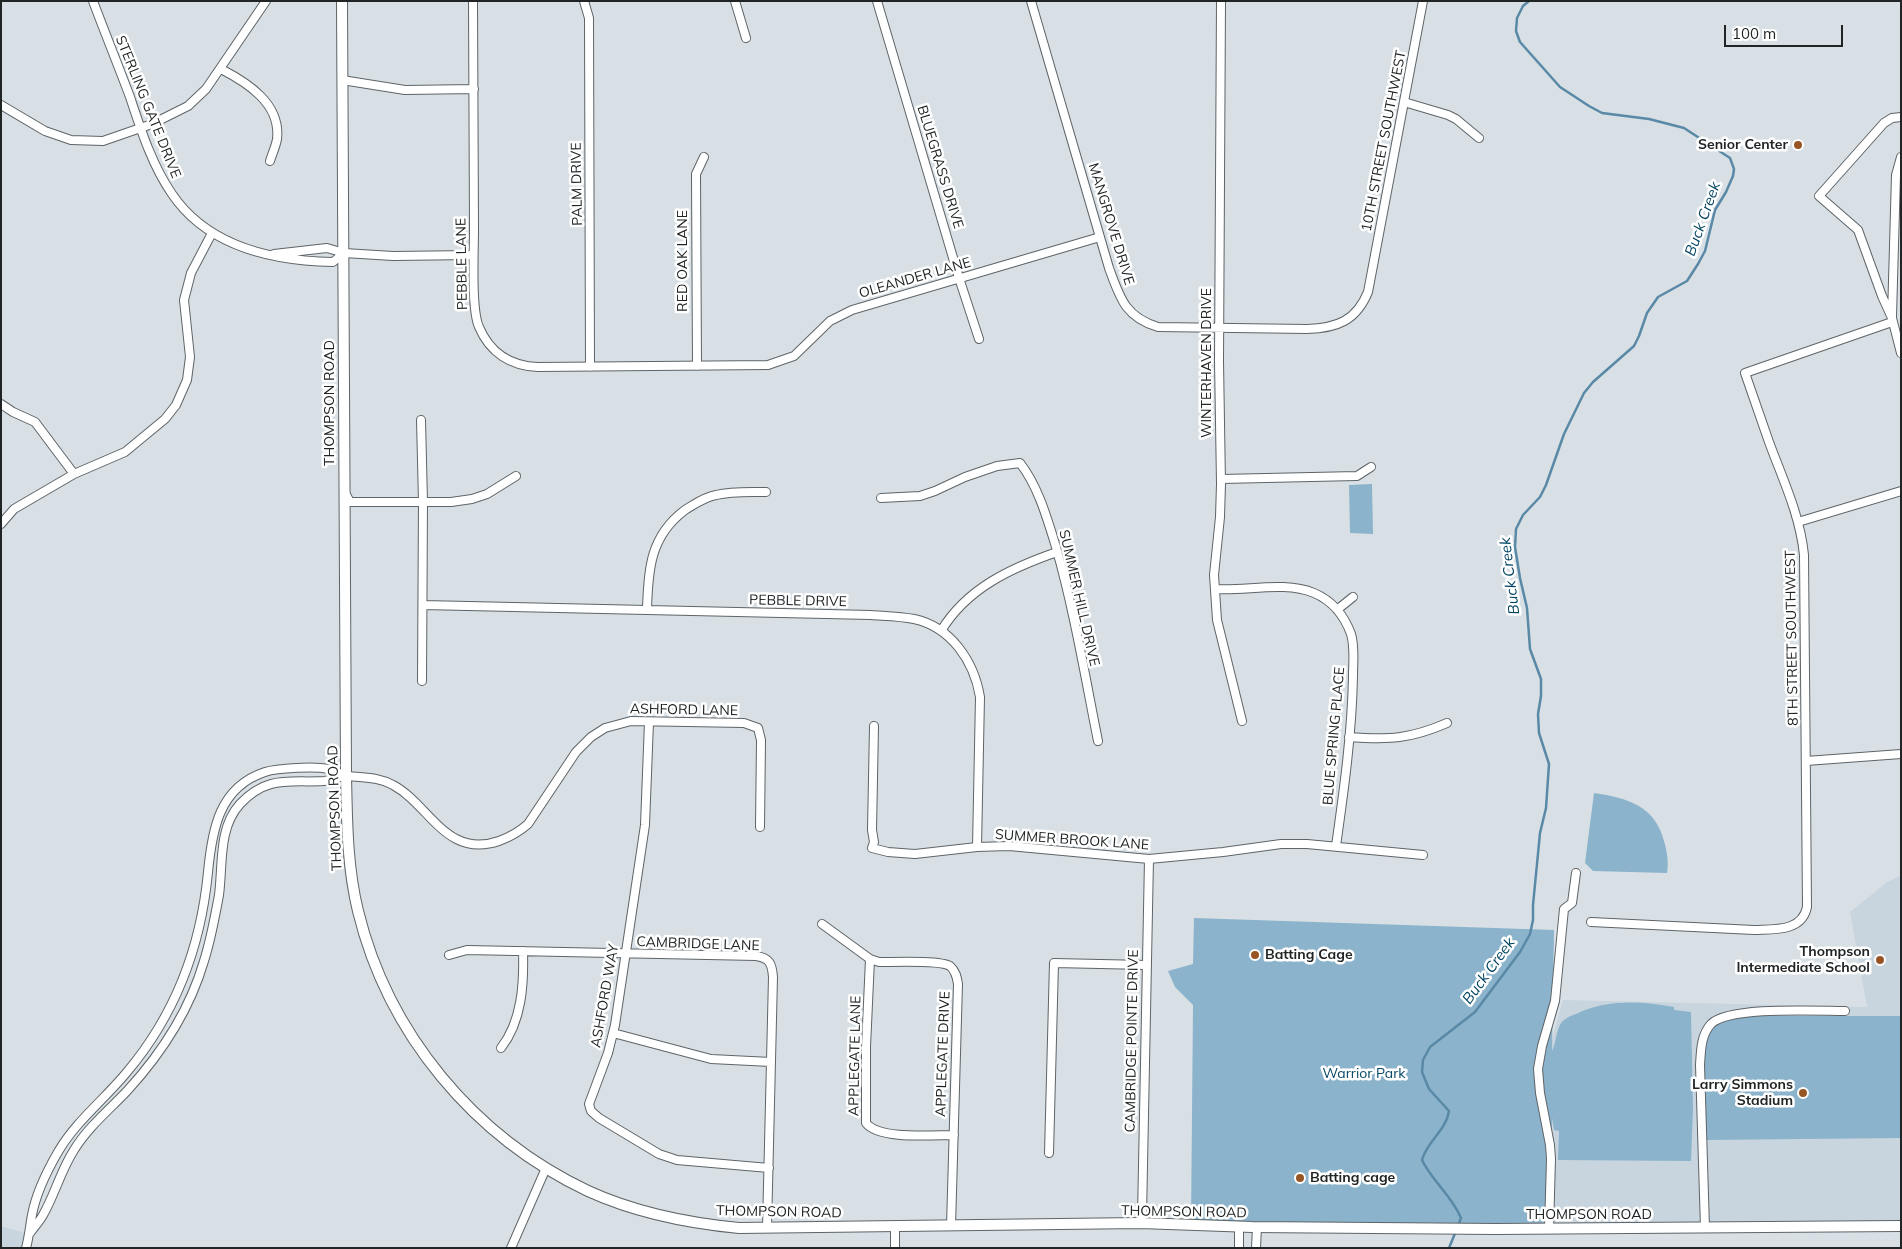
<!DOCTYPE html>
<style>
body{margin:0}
#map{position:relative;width:1902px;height:1249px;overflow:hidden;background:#d8e0e5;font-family:Mulish,sans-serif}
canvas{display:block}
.frame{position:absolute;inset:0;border:2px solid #212425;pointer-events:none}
.scale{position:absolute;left:1724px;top:25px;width:119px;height:22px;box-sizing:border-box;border:2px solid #212425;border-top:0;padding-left:6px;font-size:15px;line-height:18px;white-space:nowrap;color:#212425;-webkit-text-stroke:4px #fff;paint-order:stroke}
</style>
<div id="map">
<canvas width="1902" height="1249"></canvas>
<div class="frame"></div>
<div class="scale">100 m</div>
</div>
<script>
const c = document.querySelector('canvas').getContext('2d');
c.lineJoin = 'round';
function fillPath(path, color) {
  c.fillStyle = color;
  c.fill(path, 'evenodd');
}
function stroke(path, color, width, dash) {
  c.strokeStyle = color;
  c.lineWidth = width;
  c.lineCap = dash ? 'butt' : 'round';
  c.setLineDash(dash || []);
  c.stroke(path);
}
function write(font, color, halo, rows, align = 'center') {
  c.font = font + ' Mulish,sans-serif';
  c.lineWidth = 5;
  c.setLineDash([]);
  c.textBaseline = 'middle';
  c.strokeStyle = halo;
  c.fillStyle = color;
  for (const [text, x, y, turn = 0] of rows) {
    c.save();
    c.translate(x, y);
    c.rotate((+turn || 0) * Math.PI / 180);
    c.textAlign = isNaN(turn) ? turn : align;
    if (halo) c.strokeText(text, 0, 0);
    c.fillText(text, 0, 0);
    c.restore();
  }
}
fillPath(new Path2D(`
 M 1901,875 L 1901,1226 L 1549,1229 L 1547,1057 L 1563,1000 L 1867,1007 L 1850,912 L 1886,883 Z
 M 1,1226 L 29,1234 L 26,1248 L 1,1248 Z`), '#c8d5df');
fillPath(new Path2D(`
 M 1372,484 L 1373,534 L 1350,533 L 1349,485 Z
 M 1594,793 C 1628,798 1655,806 1664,841 C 1667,851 1669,863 1667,873 L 1593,871 L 1585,863 Z
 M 1194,918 L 1554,930 L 1552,1051 C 1556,1043 1556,1032 1560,1025 C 1563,1019 1570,1016 1576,1014 C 1606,999 1642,1001 1674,1007 L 1674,1010 L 1691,1012 L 1693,1110 L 1691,1161 L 1558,1160 L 1559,1131 L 1554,1130 L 1552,1118 L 1549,1229 L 1191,1221 L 1193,1005 L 1175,987 L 1168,971 L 1193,964 Z
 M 1741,1016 L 1901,1016 L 1901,1138 L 1705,1140 L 1704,1049 C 1708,1024 1718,1023 1741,1016 Z`), '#8bb3cb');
stroke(new Path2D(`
 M 1458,1226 L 1461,1218 C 1452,1196 1432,1181 1422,1160 C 1427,1141 1446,1131 1449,1111 L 1429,1089 L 1422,1072 L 1423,1060 L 1430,1047 L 1475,1012 L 1520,952 L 1530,934 L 1533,920 L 1533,905 L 1540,833 L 1546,808 L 1549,764 L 1539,733 L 1538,714 L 1541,696 L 1541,679 L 1530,649 L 1527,608 L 1520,578 L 1515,547 L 1516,529 L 1523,515 L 1540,497 L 1546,485 L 1564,434 L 1584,393 L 1593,382 L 1634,346 L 1639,336 L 1647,313 L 1658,297 L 1687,281 L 1698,264 L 1705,251 L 1715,210 L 1726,192 L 1733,176 L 1734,169 L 1730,158 L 1684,128 L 1649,119 L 1602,113 L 1589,106 L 1560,87 L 1520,42 L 1516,31 L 1517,18 L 1523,6 L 1529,1
 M 1449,1248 L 1456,1231`), '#5989a6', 2.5);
const minor = new Path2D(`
 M 93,1 C 105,33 118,65 130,97 C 141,130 152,165 172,194 C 208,247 272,261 333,262 L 344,253
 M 473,1 C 474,77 474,153 474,229 C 474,252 471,309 479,327 C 490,353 511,366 538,367 L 768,365 L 794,356 L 830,321 L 852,310 L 1100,237
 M 584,1 L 589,18 L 590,367
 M 735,1 L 746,38
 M 877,1 L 959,278 L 979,339
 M 1031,1 L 1109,268 C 1120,298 1125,317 1158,327 L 1307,329 C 1337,328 1356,321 1368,292 L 1423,1
 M 1221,1 L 1219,361 L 1221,484 L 1220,517 L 1214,575 L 1217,620 L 1242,721
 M 221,69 C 248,83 281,104 277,139 C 276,146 272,154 270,161
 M 342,80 L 405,90 L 474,89
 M 1404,102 L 1448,115 L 1456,119 L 1479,138
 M 1,105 L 45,131 L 71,140 L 103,141 L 152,124 L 188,106 L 206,89 L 266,1
 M 1901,117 L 1892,118 L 1884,123 L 1819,196 L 1858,230 L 1882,296 L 1892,318 L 1901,353
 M 274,254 L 327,248 L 344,253 L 393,256 L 473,255
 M 1892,316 L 1896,175 L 1901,157
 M 697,366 L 696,174 L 704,157
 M 1,404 L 13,412 L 35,422 L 74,474
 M 421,420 L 423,502 L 422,681
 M 1221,479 L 1357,476 L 1371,467
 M 345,493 L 350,502 L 451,502 L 472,499 L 487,494 L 516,476
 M 881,498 L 920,496 L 935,491 L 965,477 L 997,466 L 1020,463 C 1038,486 1047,518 1056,547 C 1074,610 1085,676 1098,741
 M 1798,522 L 1901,491
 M 1,524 L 14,509 L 74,474 L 125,452 L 165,419 L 176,405 L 187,380 L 190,357 L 184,300 L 191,273 L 212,233
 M 1216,589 C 1247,591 1285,581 1314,593 C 1333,601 1344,615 1351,634 C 1355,647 1353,662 1353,676 C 1352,732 1344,790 1336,846
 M 423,605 L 871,615 C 885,616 900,616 914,619 C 951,627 974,661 980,697 L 977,847
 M 1338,609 L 1353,597
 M 647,610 C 648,570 650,536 685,510 C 695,504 704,497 716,495 C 732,491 749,492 766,492
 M 941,631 C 967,588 1011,568 1057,552
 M 649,722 L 645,825 L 615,1025 L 608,1053 L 589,1104 L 591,1111 L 599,1118 L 659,1154 L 677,1160 L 769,1168
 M 874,726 L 872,830 L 874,842 L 872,848 L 888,852 L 915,854 L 977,847 L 1009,846 L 1149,859 L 1223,852 L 1281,844 L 1307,844 L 1423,855
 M 1349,737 C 1389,740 1410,739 1447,723
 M 1806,761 L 1901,754
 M 1591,922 L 1754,930 C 1774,929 1802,932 1807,907 L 1804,555 C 1800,515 1783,480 1769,442 C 1761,419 1753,396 1745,373 L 1892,322
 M 822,924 L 870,959 L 879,962 C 893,962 941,960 950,966 C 956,971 957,978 958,984 L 951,1226
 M 449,955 L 467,950 L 756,956 C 770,958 772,964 773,977 L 767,1228
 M 870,959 L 866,1047 L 866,1123 C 879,1140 933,1135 954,1135
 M 613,1033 L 711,1059 L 771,1062
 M 501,1048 C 522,1021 524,984 523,951
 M 1049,1153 L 1054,963 L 1146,965
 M 1140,1223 L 1142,1217 L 1149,859
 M 1705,1228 L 1700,1065 C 1701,1050 1701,1035 1711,1024 C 1729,1006 1818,1011 1845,1011
 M 1549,1229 L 1551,1159 L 1550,1145 L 1540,1093 L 1538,1069 L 1542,1046 L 1555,1001 L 1564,909 L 1572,903 L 1576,873
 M 30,1233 C 34,1227 40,1221 43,1215 C 55,1194 61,1170 74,1150 C 88,1127 109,1110 127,1091 C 161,1054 190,1009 204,961 C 211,939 215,917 219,895 C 223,865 218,828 240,804 C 267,775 289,783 324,781 C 331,780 339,777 346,775
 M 26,1248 C 29,1237 30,1226 32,1215 C 36,1193 47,1171 58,1152 C 76,1121 104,1100 127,1072 C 175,1015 201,946 208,872 C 212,830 219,787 265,772 C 277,768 316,766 328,769 C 335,771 341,775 348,776 C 364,778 379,777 393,785 C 430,805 446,859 499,841 C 510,837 519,832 528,824 L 576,752 L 591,737 L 605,728 L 631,721 L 744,723 L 758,728 L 761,740 L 760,827
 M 511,1248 L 546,1168
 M 895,1248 L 895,1227
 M 1239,1248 L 1239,1227
 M 1256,1248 L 1257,1227`);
const tertiary = new Path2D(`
 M 342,1 L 346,775 C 347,821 347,866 358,911 C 388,1034 474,1137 588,1191 C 636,1213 687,1223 739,1228 L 1140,1223 L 1252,1227 L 1496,1229 L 1901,1226`);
stroke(minor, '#5e6468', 10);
stroke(tertiary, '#5e6468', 12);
stroke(minor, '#fff', 8);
stroke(tertiary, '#fff', 10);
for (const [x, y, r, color] of [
 [1798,145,5,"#975524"],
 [1255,955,5,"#975524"],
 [1880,960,5,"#975524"],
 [1803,1093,5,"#975524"],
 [1300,1178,5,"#975524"]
]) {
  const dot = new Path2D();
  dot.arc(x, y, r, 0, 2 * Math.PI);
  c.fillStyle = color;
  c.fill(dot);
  stroke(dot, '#fff', 2);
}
write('14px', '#212425', '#fff', [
 ["STERLING GATE DRIVE",148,107,68],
 ["10TH STREET SOUTHWEST",1384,141,-79],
 ["BLUEGRASS DRIVE",940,167,73],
 ["PALM DRIVE",577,184,-91],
 ["MANGROVE DRIVE",1111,224,73],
 ["RED OAK LANE",683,261,-90],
 ["PEBBLE LANE",462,264,-91],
 ["OLEANDER LANE",915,278,-16],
 ["WINTERHAVEN DRIVE",1207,363,-90],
 ["THOMPSON ROAD",330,403,-90],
 ["SUMMER HILL DRIVE",1079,598,77],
 ["PEBBLE DRIVE",798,601,1],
 ["8TH STREET SOUTHWEST",1792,638,-91],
 ["ASHFORD LANE",684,710,1],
 ["BLUE SPRING PLACE",1334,736,-85],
 ["THOMPSON ROAD",335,808,-92],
 ["SUMMER BROOK LANE",1072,840,4],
 ["CAMBRIDGE LANE",698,944,2],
 ["ASHFORD WAY",605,996,-80],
 ["CAMBRIDGE POINTE DRIVE",1132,1041,-89],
 ["APPLEGATE DRIVE",943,1054,-88],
 ["APPLEGATE LANE",855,1056,-89],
 ["THOMPSON ROAD",779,1212,1],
 ["THOMPSON ROAD",1184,1212,1],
 ["THOMPSON ROAD",1589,1215]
]);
write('bold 14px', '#212425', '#fff', [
 ["Senior Center",1788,145],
 ["Thompson",1870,952],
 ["Intermediate School",1870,968],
 ["Batting Cage",1265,955,"left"],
 ["Larry Simmons",1793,1085],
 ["Stadium",1793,1101],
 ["Batting cage",1310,1178,"left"]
], 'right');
write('14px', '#054866', '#fff', [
 ["Warrior Park",1364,1074]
]);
write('italic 15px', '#004462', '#fff', [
 ["Buck Creek",1703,219,-70],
 ["Buck Creek",1510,576,-97],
 ["Buck Creek",1489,971,-54]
]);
</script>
